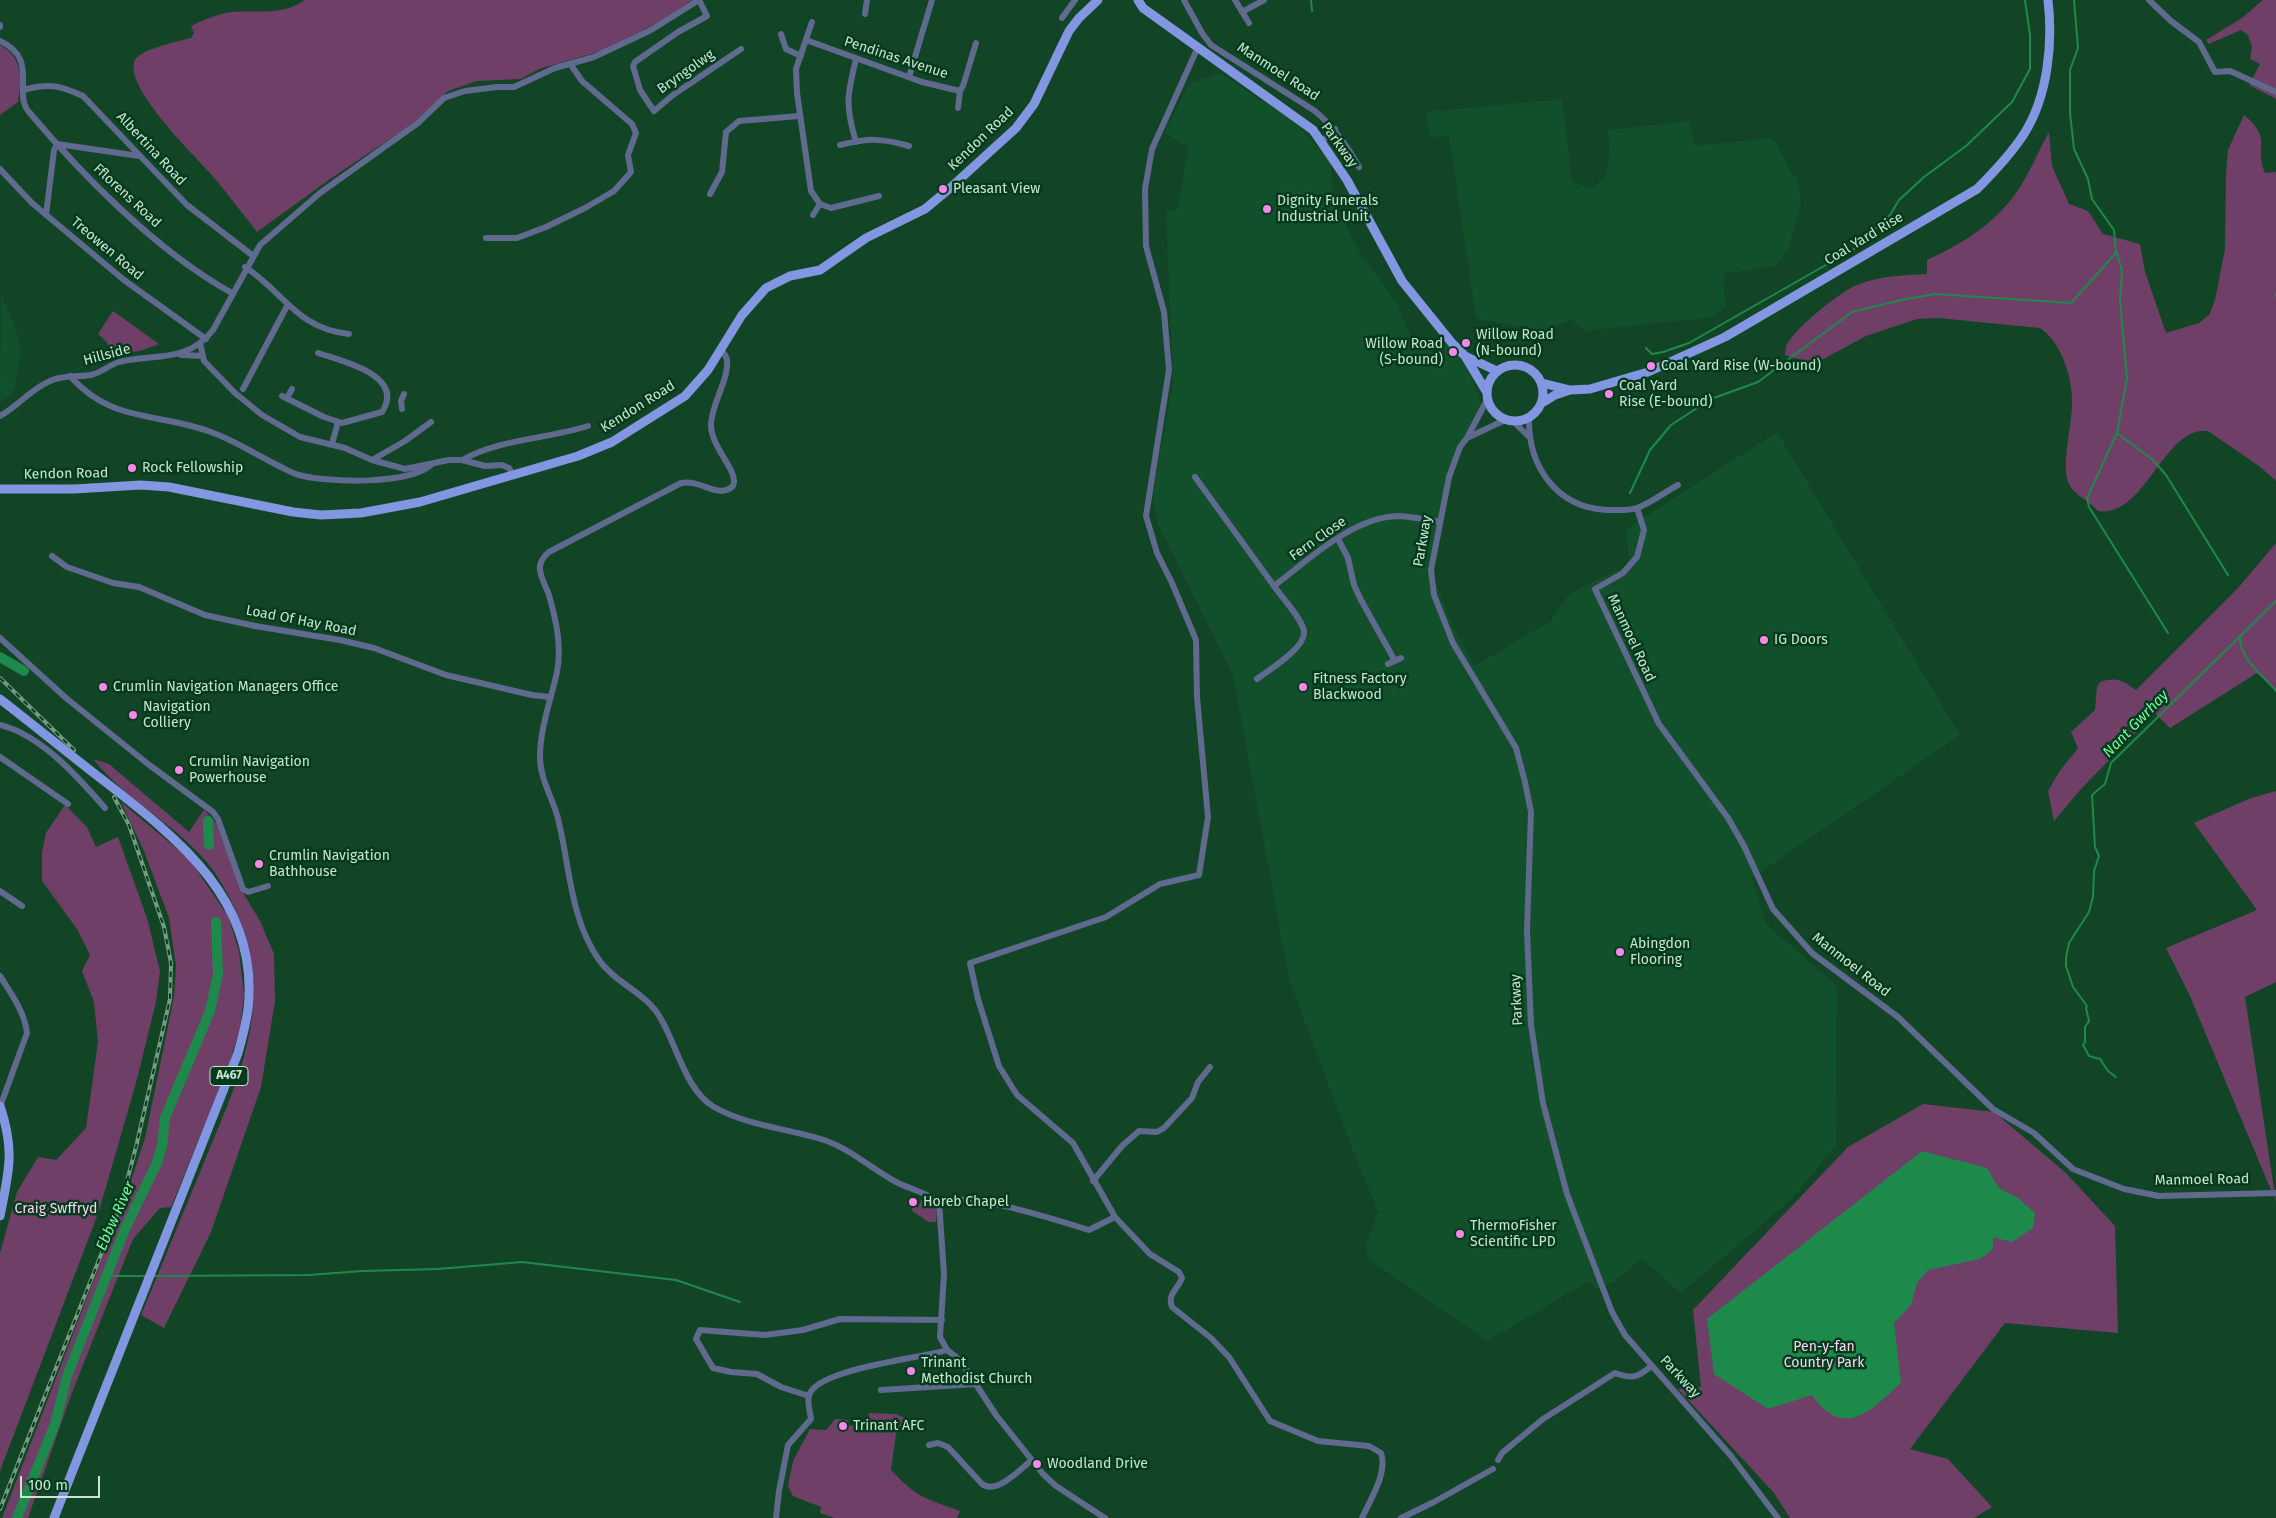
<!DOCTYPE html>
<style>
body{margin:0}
#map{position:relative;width:2276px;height:1518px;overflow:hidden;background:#124526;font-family:"Fira Sans",sans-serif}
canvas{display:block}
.scale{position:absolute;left:20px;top:1476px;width:80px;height:22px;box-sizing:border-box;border:2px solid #cae4d0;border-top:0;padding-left:6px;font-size:15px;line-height:18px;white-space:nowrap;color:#cae4d0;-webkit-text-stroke:4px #043b1c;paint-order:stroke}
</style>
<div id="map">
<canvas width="2276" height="1518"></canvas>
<div class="scale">100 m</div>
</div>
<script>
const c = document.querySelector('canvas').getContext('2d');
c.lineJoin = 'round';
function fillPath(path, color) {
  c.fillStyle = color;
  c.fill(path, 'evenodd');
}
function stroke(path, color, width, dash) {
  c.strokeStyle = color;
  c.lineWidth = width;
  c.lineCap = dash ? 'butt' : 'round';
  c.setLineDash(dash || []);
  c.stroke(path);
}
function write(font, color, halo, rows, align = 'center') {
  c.font = font + ' "Fira Sans",sans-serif';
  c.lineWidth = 5;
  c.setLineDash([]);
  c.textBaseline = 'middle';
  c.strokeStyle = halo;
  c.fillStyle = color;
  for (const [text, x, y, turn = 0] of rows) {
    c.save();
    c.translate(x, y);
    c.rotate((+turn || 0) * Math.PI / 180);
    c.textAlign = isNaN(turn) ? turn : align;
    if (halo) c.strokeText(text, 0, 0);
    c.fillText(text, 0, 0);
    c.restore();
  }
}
fillPath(new Path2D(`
 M 1220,73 L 1293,121 L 1331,161 L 1333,201 L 1359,251 L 1396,303 L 1418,352 L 1439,335 L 1467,366 L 1482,405 L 1455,464 L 1433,576 L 1452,624 L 1474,666 L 1551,621 L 1569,594 L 1629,564 L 1626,529 L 1777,432 L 1960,735 L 1752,878 L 1766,924 L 1837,986 L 1836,1145 L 1791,1200 L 1681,1293 L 1642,1259 L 1615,1281 L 1597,1290 L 1589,1281 L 1487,1341 L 1370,1260 L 1365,1248 L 1378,1211 L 1357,1161 L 1289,979 L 1233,675 L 1157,522 L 1153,494 L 1173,381 L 1166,210 L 1177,211 L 1189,147 L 1164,133 L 1189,84 Z
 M 1562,99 L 1572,182 L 1590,188 L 1605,179 L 1610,153 L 1608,130 L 1690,121 L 1694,146 L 1769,138 L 1775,141 L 1791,172 L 1797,178 L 1801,204 L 1788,251 L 1775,266 L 1723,274 L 1726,306 L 1714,317 L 1584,331 L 1571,319 L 1545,332 L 1476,318 L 1449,136 L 1430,137 L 1426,112 Z
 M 1,294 L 16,329 L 21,351 L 15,387 L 9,396 L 0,402 Z`), '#124f2b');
fillPath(new Path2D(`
 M 305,0 L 693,0 L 657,23 L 601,51 L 539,69 L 521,79 L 477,81 L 448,91 L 412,124 L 330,179 L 257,232 C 241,212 226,191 209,172 C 193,154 122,85 135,60 C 141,49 179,41 191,38 L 194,33 L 191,26 C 203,20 220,13 232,12 C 258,10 283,16 305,0 Z
 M 2263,0 L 2276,0 L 2276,99 L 2249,85 L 2260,64 L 2250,59 L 2252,47 L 2248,35 L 2241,30 L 2209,44 L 2206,40 L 2242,18 Z
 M 0,45 C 23,57 22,80 18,102 L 0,115 Z
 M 2244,115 C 2273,139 2254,146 2265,173 L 2276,172 L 2276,481 L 2259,466 L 2208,431 C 2164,425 2146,518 2098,511 C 2090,501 2073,495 2068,482 C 2061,460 2073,423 2072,400 C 2072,377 2061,342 2040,328 L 1938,318 L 1917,319 L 1866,336 L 1814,364 L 1785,355 C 1786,351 1785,347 1787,344 C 1798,326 1842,289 1862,283 C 1883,276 1905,275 1927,274 L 1927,260 C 1964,243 1998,222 2020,187 C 2031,170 2039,150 2049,132 L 2052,166 L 2069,204 L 2088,211 L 2103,234 L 2140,244 L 2145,272 L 2166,333 L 2199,323 L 2209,315 L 2215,300 L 2225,249 L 2226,173 L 2228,150 Z
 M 113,311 L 159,344 L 143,350 L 114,356 L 106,341 L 98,334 Z
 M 2276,543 L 2276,691 L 2257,673 L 2170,728 L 2155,713 L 2081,789 L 2054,821 L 2048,791 L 2059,772 L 2078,748 L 2071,732 L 2095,710 L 2097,687 L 2100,682 C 2118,677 2121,680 2136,690 L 2238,588 Z
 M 93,759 L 109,764 L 189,832 L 204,810 L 216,823 L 242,891 L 260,921 L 274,954 L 275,1001 L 261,1087 L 211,1232 L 164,1328 L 141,1315 C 162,1265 182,1215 203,1165 C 238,1080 277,1003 236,912 C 228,893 218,875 205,860 C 172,822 125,799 93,759 Z
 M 2276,791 L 2276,982 L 2245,997 L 2276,1202 L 2189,994 L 2166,948 L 2257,910 L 2194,823 L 2251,798 Z
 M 121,802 L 189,859 L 228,916 L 239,951 L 244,995 L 240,1029 L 225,1076 L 171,1207 L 160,1208 L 133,1239 L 71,1395 L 28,1518 L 2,1518 L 124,1202 L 145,1138 L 174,997 L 176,966 L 169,918 L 144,851 Z
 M 65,805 L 87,827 L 96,847 L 118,837 L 147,918 L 160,971 L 156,1002 L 136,1083 L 99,1211 L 0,1471 L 0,1253 L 17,1192 L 38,1157 L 56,1160 L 86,1128 L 98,1042 L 94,1002 L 82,971 L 90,955 L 77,929 L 42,881 L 42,852 L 46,833 Z
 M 1923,1104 L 1994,1112 L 2066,1173 L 2115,1226 L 2118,1333 L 2005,1323 L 1910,1449 L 1948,1459 L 1992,1507 L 1974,1518 L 1790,1518 L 1774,1493 L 1678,1389 L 1701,1387 L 1693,1310 L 1848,1147 Z
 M 921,1200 L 937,1206 L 936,1222 L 929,1222 L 912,1211 L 913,1206 L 918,1208 Z
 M 869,1413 L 896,1414 L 905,1418 L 896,1434 L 891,1470 C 916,1497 926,1499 960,1511 L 957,1518 L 835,1518 L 820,1513 L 821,1507 L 793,1496 L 788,1486 L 793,1461 L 810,1429 L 826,1430 L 835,1419 L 848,1420 L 848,1425 L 867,1428 Z`), '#6f3f68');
fillPath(new Path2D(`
 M 1922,1151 L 1987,1168 L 1999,1188 L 2018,1198 L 2035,1213 L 2033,1228 L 2012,1242 L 1993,1237 L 1993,1249 L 1980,1259 L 1928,1270 L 1917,1283 L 1911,1305 L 1894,1323 L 1901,1383 C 1880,1401 1854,1434 1825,1410 C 1820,1406 1816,1400 1812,1395 L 1768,1409 L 1714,1374 L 1707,1319 Z`), '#1d8a4c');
stroke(new Path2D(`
 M 1311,0 L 1312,11
 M 2117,253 L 2122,272 L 2120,300 L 2127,378 L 2117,433 L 2153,460 L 2166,475 L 2228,575
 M 2276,294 L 2276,296
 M 1646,348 L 1652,354 L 1663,352 L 1689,343 L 1854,249 L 1890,215 L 1899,200 L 1924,177 L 1966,146 L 2012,102 L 2030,69 L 2030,35 L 2025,0
 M 2117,433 L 2087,498 L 2089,507 L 2168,633
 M 1630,493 L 1650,450 L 1671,425 L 1711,399 L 1758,382 L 1852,312 L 1906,299 L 1936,294 L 2071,303 L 2116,253 L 2114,230 L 2092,199 L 2088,179 L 2074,149 L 2070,113 L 2070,70 L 2078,48 L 2074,0
 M 2240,636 C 2239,659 2263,675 2276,691
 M 2116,1077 L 2108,1071 L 2100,1059 L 2089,1056 L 2083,1045 L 2085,1042 L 2085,1027 L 2089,1021 L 2086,1008 L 2087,1006 L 2073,987 L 2066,966 L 2066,957 L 2069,943 L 2089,912 L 2093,897 L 2094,871 L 2099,856 L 2095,847 L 2092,795 L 2105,784 L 2111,763 L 2276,601
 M 107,1276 L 148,1276
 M 152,1276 L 309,1275 L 362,1271 L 438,1269 L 522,1262 L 676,1280 L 740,1302`), '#1d8a4c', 2);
stroke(new Path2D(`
 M 0,657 L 24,671
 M 208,821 L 209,845
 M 17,1518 L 55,1424 L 67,1376 L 125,1229 L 157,1163 L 162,1146 L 165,1118 L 210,1011 L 218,974 L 216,922`), '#1d8a4c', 10);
stroke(new Path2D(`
 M 699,0 L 707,16 L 678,32 L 635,62 L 633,66 L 640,90 L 654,111 L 673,95 L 741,49
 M 1184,0 L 1202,33 L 1211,45 L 1315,111 C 1334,127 1347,145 1359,167
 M 1235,0 L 1249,23
 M 2149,0 L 2171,21 L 2199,42 L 2215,72 L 2230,71 L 2276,92
 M 1242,12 L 1264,0
 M 865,14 L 867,0
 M 1062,18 L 1075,0
 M 812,22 L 796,69 L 797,93 L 811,191 L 820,204 L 813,215
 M 0,25 L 0,27
 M 781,34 L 786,49 L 801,56
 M 806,40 L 922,82 L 960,91 L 963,86 L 976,43
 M 0,41 C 40,59 12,93 29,112 C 84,177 158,252 232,293
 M 1198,47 L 1152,149 L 1145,189 L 1146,246 L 1164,312 L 1169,370 L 1146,516 L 1157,553 L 1172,583 L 1196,640 L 1197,697 L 1208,817 L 1199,875 L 1160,884 L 1106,917 L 970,963 L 978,999 L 999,1066 L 1017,1095 L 1073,1143 L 1115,1217 L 1150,1254 L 1179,1272 L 1182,1278 C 1178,1289 1167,1294 1172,1307 L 1211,1338 L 1229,1357 L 1270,1421 L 1318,1441 L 1369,1446 L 1381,1453 C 1388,1473 1370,1500 1362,1518
 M 909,77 L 932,0
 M 23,90 C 48,83 59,85 83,96 L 187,205 L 252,255
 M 958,108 L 960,91
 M 856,142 C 845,105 847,96 856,59
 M 1321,142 L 1335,129
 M 840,145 C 869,138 881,138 909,146
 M 0,169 L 32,203 L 124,280 L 206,339
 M 710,194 L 722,172 L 726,132 L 739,121 L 799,116
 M 820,204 L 831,208 L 879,196
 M 46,215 L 54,150 L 57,144 L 139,156
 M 486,238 L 517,238 L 546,227 L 585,208 L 614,191 L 631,172 L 628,155 L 636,133 L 632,124 L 582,81 L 571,65
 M 245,267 C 285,293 296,328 349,334
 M 200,343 L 204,361 L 235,393 L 262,415 L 300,437 L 345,448 L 372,460 L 405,469 L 449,460 L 462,460 L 485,466 L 502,465 L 509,468 L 513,475
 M 722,351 C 724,354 727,356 727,361 C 729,379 712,403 711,424 C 710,447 740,472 733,486 C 718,500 702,479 681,483 L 549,552 C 544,556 541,560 540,566 C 539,576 546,586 549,595 C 556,620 562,646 557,672 C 551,700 540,728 540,757 C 540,778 551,795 557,815 C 570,863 569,917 599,960 C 616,984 647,993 661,1019 C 677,1046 686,1091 714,1107 C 748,1126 785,1128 821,1139 C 850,1148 870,1168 896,1182 C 910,1189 927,1193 939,1202 L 944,1274 L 940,1337 L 947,1350 L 960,1360 L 996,1415 L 1043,1474 L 1056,1486 L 1105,1518
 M 181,355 L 203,356
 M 70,376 C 112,424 158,412 211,432 C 234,440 256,455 279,466 C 285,469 292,473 299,475 C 328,483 410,485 432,464
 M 243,389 L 287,306
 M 282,396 L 324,417 L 342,423 L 382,412 C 406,375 341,361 318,353
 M 287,398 L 292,389
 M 1487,400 L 1467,438 L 1460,447 L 1449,477 L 1431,570 L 1434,595 L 1453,643 L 1516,748 L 1525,782 L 1531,812 L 1527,931 L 1531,1025 L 1543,1103 L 1567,1194 L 1612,1312 L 1625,1335 L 1731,1456 L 1778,1518
 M 402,409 L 401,401 L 404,394
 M 0,416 C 18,406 31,389 50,381 C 63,375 77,377 91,375 C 101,373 109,365 119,362 C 155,353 186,364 213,330 L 260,245 L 320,193 L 418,123 L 444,98 L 465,91 L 497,87 L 514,87 L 555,68 L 594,57 L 651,30 L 699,0
 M 1529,418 C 1528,466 1556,507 1606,510 C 1616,510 1628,511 1637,508 C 1651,503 1665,492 1678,485
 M 1514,422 L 1529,437
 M 1467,438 L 1505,420
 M 332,444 L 338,422
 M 372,460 L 405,441 L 431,422
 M 462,460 C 499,439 547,439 588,426
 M 1195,477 L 1274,586 C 1308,560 1353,517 1398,516 C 1411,516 1426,520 1440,522
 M 1637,508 L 1644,530 L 1637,557 L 1623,573 L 1595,589 L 1659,724 L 1728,818 L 1744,846 L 1773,909 L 1812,953 L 1898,1017 L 1993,1109 L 2034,1133 L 2073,1169 L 2124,1189 L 2159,1196 L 2276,1193
 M 1338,539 L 1348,558 L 1354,585 L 1361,600 L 1395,661
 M 52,556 L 67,567 L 113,583 L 139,587 L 205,615 L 255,626 L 340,640 L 374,648 L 446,675 L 532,695 L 550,697
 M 0,638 L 66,698 L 148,764 L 213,812 L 218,819 L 243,889 L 248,892 L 268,886
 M 1388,664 L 1401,658
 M 1257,679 C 1270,669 1306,648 1304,631 C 1302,619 1281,596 1274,586
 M 0,725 C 41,735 78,777 105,808
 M 0,757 L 68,804
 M 0,891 L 22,906
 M 0,976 C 11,993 25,1013 27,1033 L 0,1107
 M 1093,1181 L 1122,1146 L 1139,1131 L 1157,1132 L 1164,1128 L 1192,1098 L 1198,1082 L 1210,1067
 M 939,1202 C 970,1191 1056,1220 1089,1230 L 1115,1217
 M 881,1390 L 976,1384
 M 809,1396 L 781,1387 L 757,1374 L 731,1372 L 713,1368 L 696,1339 L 700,1330 L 765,1335 L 803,1330 L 840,1319 L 942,1320
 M 929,1445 L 938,1443 L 948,1447 L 982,1484 C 997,1495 1020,1469 1032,1460
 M 1498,1460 L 1502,1453 L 1543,1419 L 1615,1373 C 1631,1379 1638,1378 1651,1366
 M 776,1518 L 779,1491 L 788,1445 L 811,1419 C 810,1412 807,1402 809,1396 C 814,1369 923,1358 947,1350
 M 1401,1518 L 1434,1502 L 1493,1469`), '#606a8f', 6);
stroke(new Path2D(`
 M 1138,0 L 1143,8 L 1313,130 L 1347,180 L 1402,281 L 1452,343 L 1465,356 L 1486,391
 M 1465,356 L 1497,371
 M1487 393a28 28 0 1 1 56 0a28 28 0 1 1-56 0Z
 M 1542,383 L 1570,390
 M 1542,403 L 1555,395 L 1570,390 L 1590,389 L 1648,372 L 1725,337 L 1977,189 C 1994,172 2011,154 2024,134 C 2048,96 2053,43 2048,0
 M 0,489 L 74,489 L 141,485 L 169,487 L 293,512 L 321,515 L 361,513 L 420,502 L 578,456 L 612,442 L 685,396 L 708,370 L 742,315 L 766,288 L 790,276 L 820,270 L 866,238 L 925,209 L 949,189 L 1016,128 L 1034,104 L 1069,31 L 1079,18 L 1098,0
 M 0,699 C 35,726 69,754 104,781 C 179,839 260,902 248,1009 C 246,1024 242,1039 238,1053 L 54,1518
 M 0,1106 C 15,1151 9,1171 0,1216`), '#8396e2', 9);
const rail = new Path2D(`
 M 0,678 L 74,750
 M 0,1509 L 120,1207 L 136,1147 L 170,999 L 171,963 L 164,927 L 129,825 L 114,797`);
stroke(rail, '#769b82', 4);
stroke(rail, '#043b1c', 2, [5.5]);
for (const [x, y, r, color] of [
 [943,189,5,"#f987e9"],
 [1267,209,5,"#f987e9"],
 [1466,343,5,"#f987e9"],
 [1453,352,5,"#f987e9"],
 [1651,366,5,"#f987e9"],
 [1609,394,5,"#f987e9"],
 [132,468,5,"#f987e9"],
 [1764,640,5,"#f987e9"],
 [103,687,5,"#f987e9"],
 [1303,687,5,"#f987e9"],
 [133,715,5,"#f987e9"],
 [179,770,5,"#f987e9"],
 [259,864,5,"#f987e9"],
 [1620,952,5,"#f987e9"],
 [913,1202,5,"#f987e9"],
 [1460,1234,5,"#f987e9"],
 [911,1371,5,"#f987e9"],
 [843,1426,5,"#f987e9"],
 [1037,1464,5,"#f987e9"]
]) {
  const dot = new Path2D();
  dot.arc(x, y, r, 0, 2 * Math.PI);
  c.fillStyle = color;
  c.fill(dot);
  stroke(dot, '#043b1c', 2);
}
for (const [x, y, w] of [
 [229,1076,38]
]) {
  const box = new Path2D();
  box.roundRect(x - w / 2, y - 9.5, w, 19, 4);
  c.fillStyle = '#043b1c';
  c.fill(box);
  stroke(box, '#cae4d0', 1);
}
write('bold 12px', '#cae4d0', null, [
 ["A467",229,1076]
]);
write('14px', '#cae4d0', '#043b1c', [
 ["Pendinas Avenue",896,58,18],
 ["Bryngolwg",686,72,-35],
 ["Manmoel Road",1278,72,33],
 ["Kendon Road",981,139,-44],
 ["Parkway",1339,145,54],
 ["Albertina Road",151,149,47],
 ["Fflorens Road",127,196,43],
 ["Coal Yard Rise",1864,239,-31],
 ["Treowen Road",107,249,40],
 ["Hillside",107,355,-15],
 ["Kendon Road",638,407,-32],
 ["Kendon Road",66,474,-1],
 ["Fern Close",1318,539,-35],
 ["Parkway",1423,541,-80],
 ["Load Of Hay Road",301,621,11],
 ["Manmoel Road",1631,638,65],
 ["Manmoel Road",1851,965,38],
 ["Parkway",1517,1000,-93],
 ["Manmoel Road",2202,1180,-1],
 ["Parkway",1680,1377,47]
]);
write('14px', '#cae4d0', '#043b1c', [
 ["Pleasant View",953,189],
 ["Dignity Funerals",1277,201],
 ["Industrial Unit",1277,217],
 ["Willow Road",1476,335],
 ["(N-bound)",1476,351],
 ["Willow Road",1443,344,"right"],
 ["(S-bound)",1443,360,"right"],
 ["Coal Yard Rise (W-bound)",1661,366],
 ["Coal Yard",1619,386],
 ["Rise (E-bound)",1619,402],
 ["Rock Fellowship",142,468],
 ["IG Doors",1774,640],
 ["Fitness Factory",1313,679],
 ["Blackwood",1313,695],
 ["Crumlin Navigation Managers Office",113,687],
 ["Navigation",143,707],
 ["Colliery",143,723],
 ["Crumlin Navigation",189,762],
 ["Powerhouse",189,778],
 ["Crumlin Navigation",269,856],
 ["Bathhouse",269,872],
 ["Abingdon",1630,944],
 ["Flooring",1630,960],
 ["Horeb Chapel",923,1202],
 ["ThermoFisher",1470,1226],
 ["Scientific LPD",1470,1242],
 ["Trinant",921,1363],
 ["Methodist Church",921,1379],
 ["Trinant AFC",853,1426],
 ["Woodland Drive",1047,1464]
], 'left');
write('14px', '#fed3f6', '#043b1c', [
 ["Craig Swffryd",56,1209],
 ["Pen-y-fan",1824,1347],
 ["Country Park",1824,1363]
]);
write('italic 15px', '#79f9a5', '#043b1c', [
 ["Nant Gwrhay",2136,724,-46],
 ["Ebbw River",116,1216,-66]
]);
</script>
